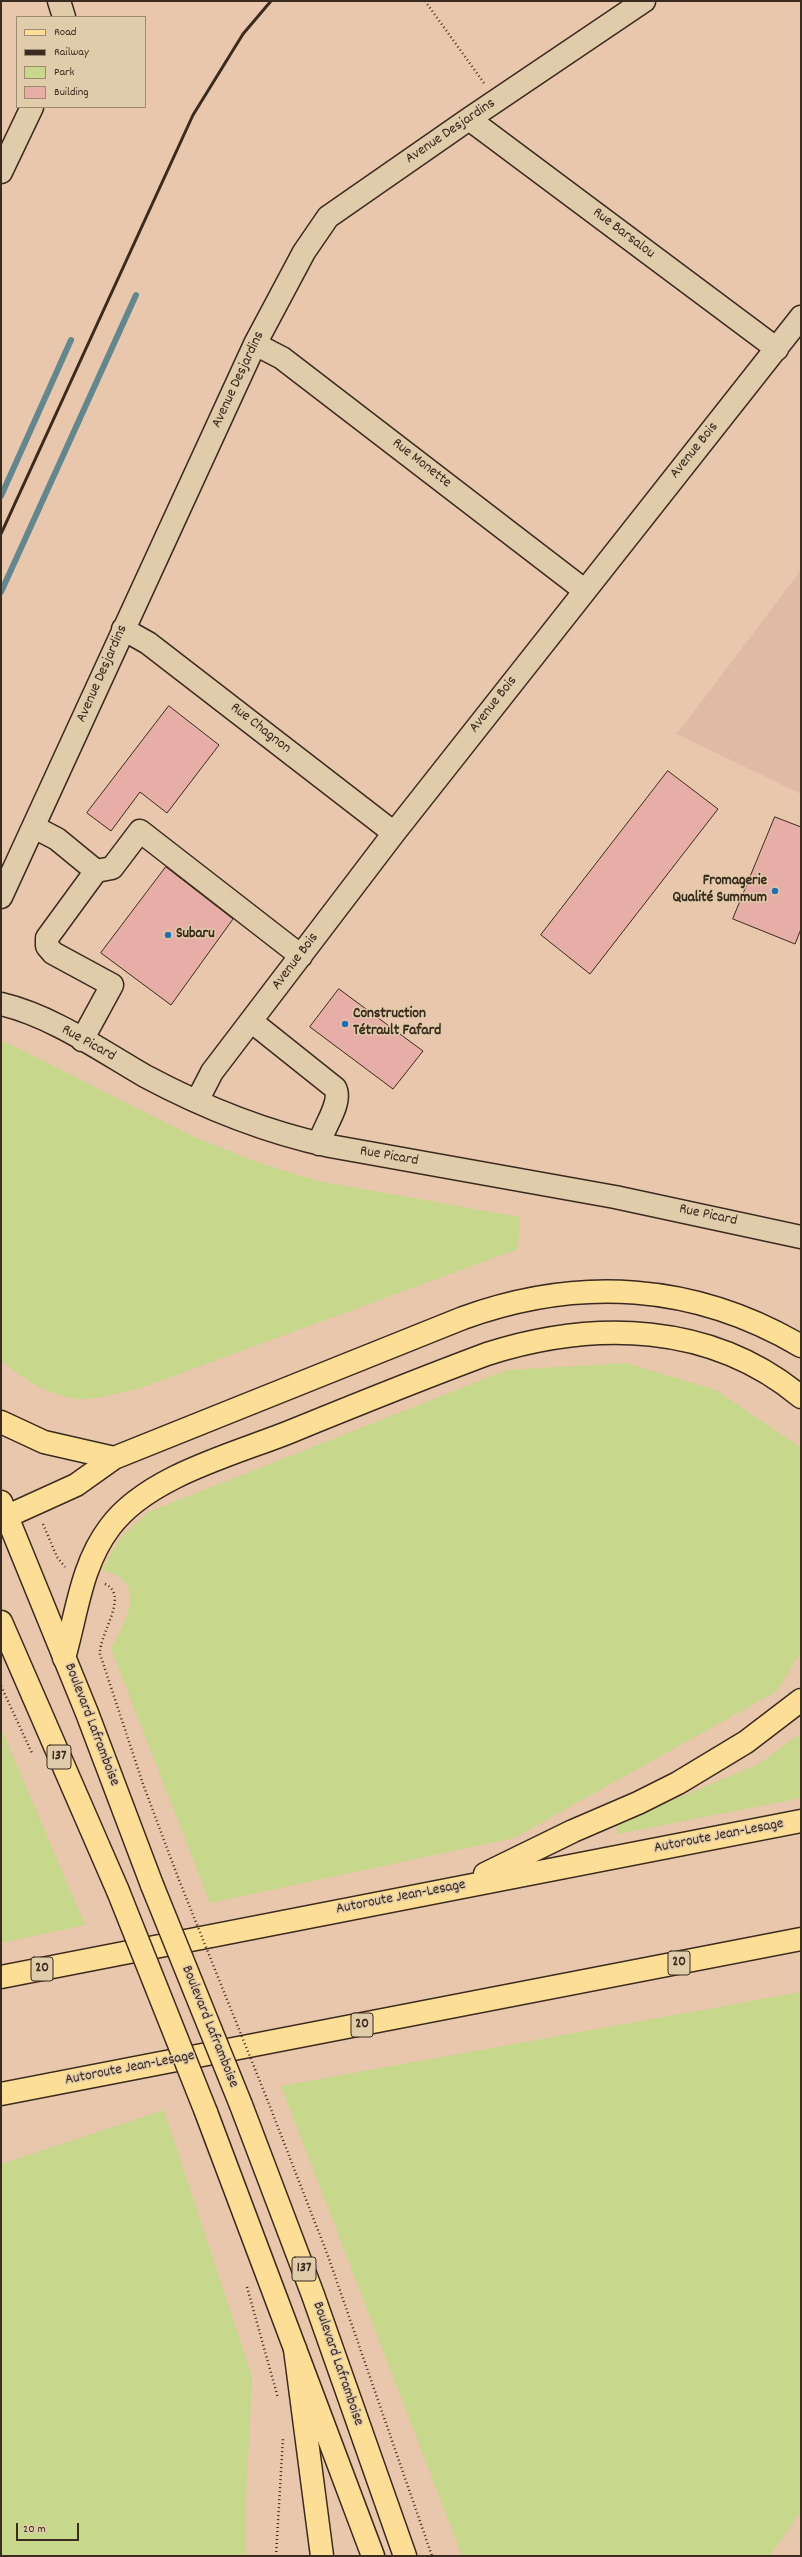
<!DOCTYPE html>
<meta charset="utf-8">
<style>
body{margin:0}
#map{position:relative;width:802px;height:2557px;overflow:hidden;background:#e8c7ad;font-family:Dekko,sans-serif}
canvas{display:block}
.frame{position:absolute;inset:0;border:2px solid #3b2a1e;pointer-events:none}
.legend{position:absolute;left:16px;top:16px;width:130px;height:92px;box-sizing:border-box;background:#e0cbaa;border:1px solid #9e8b72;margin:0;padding:5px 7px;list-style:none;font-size:12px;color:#3b2a1e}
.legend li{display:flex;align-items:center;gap:8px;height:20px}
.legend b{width:20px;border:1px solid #9e8b72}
.scale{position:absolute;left:16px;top:2523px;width:63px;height:18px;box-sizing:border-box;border:2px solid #3b2a1e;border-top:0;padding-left:5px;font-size:12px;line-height:14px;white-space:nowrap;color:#3b2a1e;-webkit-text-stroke:3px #e0cbaa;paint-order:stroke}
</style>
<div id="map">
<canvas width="802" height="2557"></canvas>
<div class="frame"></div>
<ul class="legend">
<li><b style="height:5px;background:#fdde96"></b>Road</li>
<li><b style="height:5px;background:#3b2a1e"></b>Railway</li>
<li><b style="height:11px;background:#c7d78b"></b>Park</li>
<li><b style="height:11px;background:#e6aea6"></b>Building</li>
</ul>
<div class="scale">20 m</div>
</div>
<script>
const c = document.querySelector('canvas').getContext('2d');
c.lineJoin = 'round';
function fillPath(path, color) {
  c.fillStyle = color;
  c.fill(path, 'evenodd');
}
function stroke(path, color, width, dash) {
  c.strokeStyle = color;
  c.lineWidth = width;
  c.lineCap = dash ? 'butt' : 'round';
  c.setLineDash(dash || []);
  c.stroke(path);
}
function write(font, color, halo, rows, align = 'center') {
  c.font = font + ' Dekko,sans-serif';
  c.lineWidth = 3;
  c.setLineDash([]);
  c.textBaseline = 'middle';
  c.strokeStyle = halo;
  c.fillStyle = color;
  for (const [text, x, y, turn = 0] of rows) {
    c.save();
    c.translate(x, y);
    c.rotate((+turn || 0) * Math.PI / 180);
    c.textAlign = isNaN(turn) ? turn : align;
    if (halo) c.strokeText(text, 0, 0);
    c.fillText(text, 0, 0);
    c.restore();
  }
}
fillPath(new Path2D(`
 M 801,570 L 801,794 L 677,734 Z`), '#e0baa5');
fillPath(new Path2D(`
 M 1,1043 L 8,1043 L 194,1137 L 257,1162 L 318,1181 L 520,1217 L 518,1249 L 141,1388 C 124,1391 105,1398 87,1399 C 58,1401 21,1379 1,1360 Z
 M 626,1363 L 716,1390 L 801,1448 L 801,1651 L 777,1691 L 514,1838 L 210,1903 L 111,1649 C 120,1629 141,1599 122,1579 C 117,1575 108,1572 102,1570 L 120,1538 L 148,1512 L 507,1370 Z
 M 1,1728 L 85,1925 L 1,1943 Z
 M 801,1733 L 801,1798 L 618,1834 L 616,1824 L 758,1764 Z
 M 801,1992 L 801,2511 L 770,2556 L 462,2556 L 281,2086 Z
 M 164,2110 L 252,2377 L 246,2500 L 246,2556 L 1,2556 L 1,2164 Z`), '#c7d78b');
stroke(new Path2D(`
 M 1,496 L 71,340
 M 1,592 L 136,295`), '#61888e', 6);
const building = new Path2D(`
 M 169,706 L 219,745 L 167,813 L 140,792 L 111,831 L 87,813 Z
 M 668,771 L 718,809 L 590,974 L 541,935 Z
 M 775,817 L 801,827 L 801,929 L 795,944 L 733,919 Z
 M 166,867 L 233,919 L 171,1005 L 101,953 Z
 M 339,989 L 423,1051 L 393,1089 L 310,1027 Z`);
fillPath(building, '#e6aea6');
stroke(building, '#3b2a1e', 1);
const minor = new Path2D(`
 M 59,1 L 64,17
 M 469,119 L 777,349
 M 1,172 L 32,107
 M 255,344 L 282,358 L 584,590
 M 123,629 L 148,643 L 394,833
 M 34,827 L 57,839 L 96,871
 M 1,897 L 255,344 L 304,252 L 328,217 L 469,119 L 644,1
 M 1,1004 C 52,1016 100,1050 145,1076 C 203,1107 265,1132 330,1146 L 615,1197 L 801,1237
 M 251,1021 L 335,1088 C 343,1103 323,1127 319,1144
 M 82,1040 L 112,985 L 53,953 L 47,946 L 47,938 L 96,871 L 112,868 L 140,831 L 301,956
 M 197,1101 L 212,1072 L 394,833 L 801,317`);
const major = new Path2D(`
 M 1,1502 L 87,1713 L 152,1885
 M 1,1622 L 118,1891
 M 241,2105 L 313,2295 L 405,2556
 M 206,2112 L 373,2556`);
const highway = new Path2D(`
 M 1,1422 L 44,1442 L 114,1458
 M 1,1519 L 76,1485 L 114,1458 L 463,1318 C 579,1276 694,1283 801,1346
 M 64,1658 C 77,1613 81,1565 110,1527 C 147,1477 231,1455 287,1433 C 353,1406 420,1379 487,1354 C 594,1320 711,1322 801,1397
 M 485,1874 L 573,1831 L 638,1803 L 678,1783 L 746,1742 L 801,1700
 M 1,1977 L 801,1821
 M 1,2094 L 801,1939
 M 295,2349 L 322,2556`);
stroke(minor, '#3b2a1e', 25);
stroke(major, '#3b2a1e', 25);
stroke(highway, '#3b2a1e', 25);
stroke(new Path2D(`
 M 425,1 L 484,83
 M 43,1524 L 57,1557 L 65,1567
 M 105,1584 C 130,1595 99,1634 100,1654 L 143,1784 L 179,1880
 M 1,1686 L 32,1753
 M 267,2099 L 328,2256 L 432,2556
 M 247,2287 L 278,2398
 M 276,2556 L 283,2438`), '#3b2a1e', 2.5, [1, 3]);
stroke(minor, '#e0cbaa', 22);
stroke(major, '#fdde96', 22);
stroke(highway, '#fdde96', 22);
stroke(new Path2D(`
 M 1,534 L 193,115 L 243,34 L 271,1`), '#3b2a1e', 3);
const majorBridge = new Path2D(`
 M 152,1885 L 241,2105
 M 118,1891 L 206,2112`);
stroke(majorBridge, '#3b2a1e', 25, []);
stroke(new Path2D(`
 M 179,1880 L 267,2099`), '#3b2a1e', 2.5, [1, 3]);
stroke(majorBridge, '#fdde96', 22);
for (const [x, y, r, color] of [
 [775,891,4,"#1f6fb2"],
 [168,935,4,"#1f6fb2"],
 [345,1024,4,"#1f6fb2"]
]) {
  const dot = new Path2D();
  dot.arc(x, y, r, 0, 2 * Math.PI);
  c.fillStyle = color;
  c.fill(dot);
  stroke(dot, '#e0cbaa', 1.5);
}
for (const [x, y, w] of [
 [59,1757,24],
 [679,1963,22],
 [42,1969,22],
 [362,2025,22],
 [304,2269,24]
]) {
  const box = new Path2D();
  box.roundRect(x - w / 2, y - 12, w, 24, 3);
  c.fillStyle = '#e0cbaa';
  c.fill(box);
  stroke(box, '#3b2a1e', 1);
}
write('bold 14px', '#3b2a1e', null, [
 ["137",59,1757],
 ["20",679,1963],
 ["20",42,1969],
 ["20",362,2025],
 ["137",304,2269]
]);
write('15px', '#3b2a1e', '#e0cbaa', [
 ["Avenue Desjardins",451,132,-34],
 ["Rue Barsalou",623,234,37],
 ["Avenue Desjardins",239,380,-65],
 ["Avenue Bois",695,451,-51],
 ["Rue Monette",421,464,38],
 ["Avenue Desjardins",103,674,-66],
 ["Avenue Bois",494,705,-52],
 ["Rue Chagnon",260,729,38],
 ["Avenue Bois",296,962,-53],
 ["Rue Picard",88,1044,29],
 ["Rue Picard",389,1157,10],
 ["Rue Picard",708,1216,12],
 ["Boulevard Laframboise",91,1725,69],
 ["Autoroute Jean-Lesage",719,1837,-11],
 ["Autoroute Jean-Lesage",401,1898,-11],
 ["Boulevard Laframboise",209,2027,68],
 ["Autoroute Jean-Lesage",130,2069,-11],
 ["Boulevard Laframboise",337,2364,71]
]);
write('bold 15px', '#3b2a1e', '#e0cbaa', [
 ["Fromagerie",767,882,"right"],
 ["Qualité Summum",767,899,"right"],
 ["Subaru",176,935],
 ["Construction",353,1015],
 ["Tétrault Fafard",353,1032]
], 'left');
</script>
